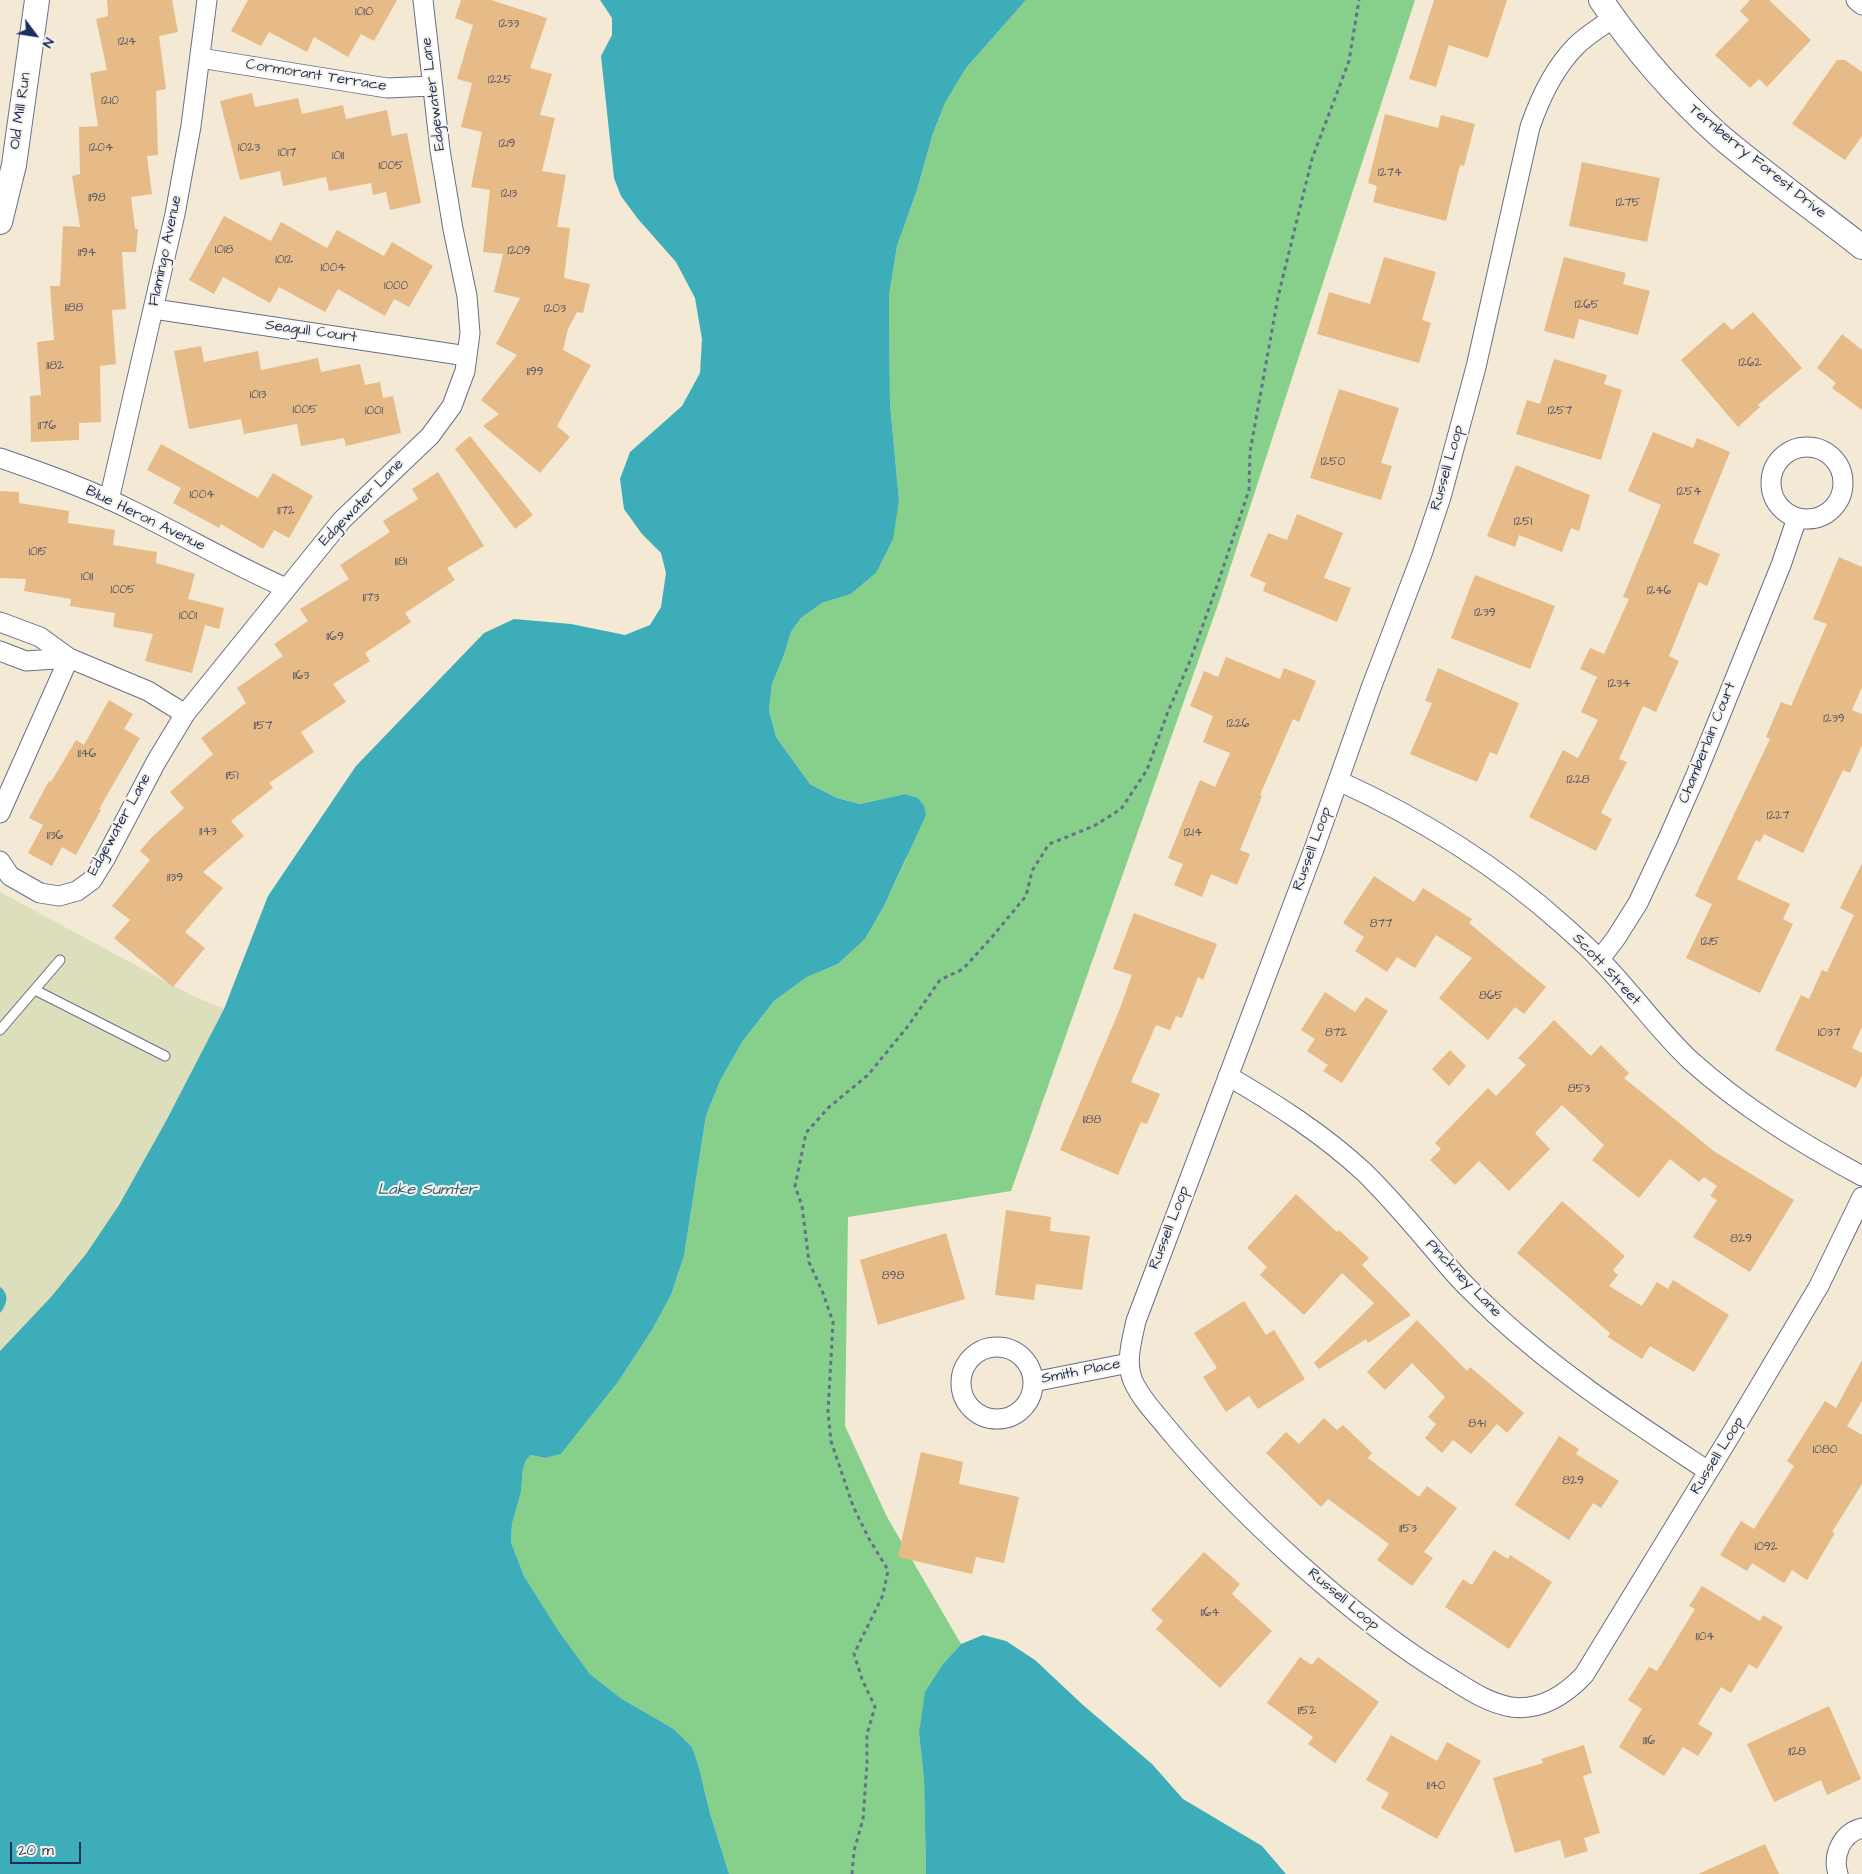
<!DOCTYPE html>
<style>
body{margin:0}
#map{position:relative;width:1862px;height:1874px;overflow:hidden;background:#f3e9d4;font-family:"Architects Daughter",sans-serif}
canvas{display:block}
.north{position:absolute;left:10px;top:10px;width:50px;height:50px;-webkit-text-stroke:4px #f7f3e8;paint-order:stroke;rotate:121deg;font-size:14px;font-weight:700;line-height:20px;text-align:center;color:#1b2f5e}
.north::after{content:'';display:block;margin:auto;width:18px;height:22px;background:#1b2f5e;clip-path:polygon(50% 0,100% 100%,50% 72%,0 100%)}
.scale{position:absolute;left:10px;top:1842px;width:71px;height:22px;box-sizing:border-box;border:2px solid #1b2f5e;border-top:0;padding-left:6px;font-size:15px;line-height:18px;white-space:nowrap;color:#1b2f5e;-webkit-text-stroke:4px #f7f3e8;paint-order:stroke}
</style>
<div id="map">
<canvas width="1862" height="1874"></canvas>
<div class="north">N</div>
<div class="scale">20 m</div>
</div>
<script>
const c = document.querySelector('canvas').getContext('2d');
c.lineJoin = 'round';
function fillPath(path, color) {
  c.fillStyle = color;
  c.fill(path, 'evenodd');
}
function stroke(path, color, width, dash) {
  c.strokeStyle = color;
  c.lineWidth = width;
  c.lineCap = dash ? 'butt' : 'round';
  c.setLineDash(dash || []);
  c.stroke(path);
}
function write(font, color, halo, rows, align = 'center') {
  c.font = font + ' "Architects Daughter",sans-serif';
  c.lineWidth = 4;
  c.setLineDash([]);
  c.textBaseline = 'middle';
  c.strokeStyle = halo;
  c.fillStyle = color;
  for (const [text, x, y, turn = 0] of rows) {
    c.save();
    c.translate(x, y);
    c.rotate((+turn || 0) * Math.PI / 180);
    c.textAlign = isNaN(turn) ? turn : align;
    if (halo) c.strokeText(text, 0, 0);
    c.fillText(text, 0, 0);
    c.restore();
  }
}
fillPath(new Path2D(`
 M 0,892 L 189,994 L 224,1009 L 166,1121 L 119,1205 L 86,1254 L 51,1297 L 0,1351 Z`), '#dcdebc');
fillPath(new Path2D(`
 M 1026,0 L 1415,0 L 1220,599 L 1011,1191 L 848,1217 L 845,1426 L 887,1517 L 961,1644 L 943,1664 L 919,1733 L 924,1780 L 926,1874 L 729,1874 L 710,1813 L 698,1764 L 692,1747 L 674,1729 L 622,1699 L 590,1674 L 559,1633 L 524,1576 L 511,1542 L 512,1524 L 521,1492 L 523,1469 L 526,1460 L 531,1455 L 545,1458 L 561,1454 L 618,1382 L 652,1330 L 671,1295 L 684,1256 L 706,1116 L 720,1081 L 742,1042 L 774,1001 L 807,977 L 838,964 L 865,939 L 884,906 L 907,857 L 918,798 L 905,794 L 860,804 L 837,798 L 810,784 L 776,737 L 769,710 L 772,684 L 784,655 L 791,632 L 801,618 L 822,603 L 851,594 L 876,573 L 899,500 L 890,404 L 889,296 L 897,246 L 917,190 L 933,133 L 945,103 L 966,68 Z`), '#86d08c');
fillPath(new Path2D(`
 M 600,0 L 1026,0 L 966,68 L 945,103 L 933,133 L 917,190 L 897,246 L 889,296 L 890,404 L 899,500 L 893,539 L 876,573 L 851,594 L 822,603 L 801,618 L 791,632 L 784,655 L 772,684 L 769,710 L 776,737 L 810,784 L 837,798 L 860,804 L 905,794 L 918,798 L 924,806 L 926,815 L 884,906 L 865,939 L 838,964 L 807,977 L 774,1001 L 742,1042 L 720,1081 L 706,1116 L 684,1256 L 671,1295 L 652,1330 L 618,1382 L 561,1454 L 545,1458 L 531,1455 L 526,1460 L 523,1469 L 521,1492 L 512,1524 L 511,1542 L 524,1576 L 559,1632 L 590,1674 L 622,1699 L 674,1729 L 692,1747 L 698,1764 L 710,1813 L 729,1874 L 0,1874 L 0,1351 L 51,1297 L 86,1254 L 119,1205 L 166,1121 L 224,1009 L 268,896 L 356,766 L 484,633 L 514,619 L 571,624 L 625,635 L 650,625 L 661,607 L 666,573 L 661,553 L 642,534 L 624,509 L 620,479 L 630,452 L 682,406 L 700,373 L 702,339 L 695,298 L 676,262 L 638,219 L 621,196 L 614,178 L 601,56 L 612,35 L 612,18 Z
 M 0,1287 C 10,1294 7,1305 0,1313 Z
 M 983,1635 L 1006,1641 L 1035,1660 L 1083,1705 L 1152,1764 L 1183,1799 L 1262,1846 L 1286,1874 L 926,1874 L 924,1780 L 919,1733 L 925,1692 L 943,1664 L 961,1644 Z`), '#3eadba');
fillPath(new Path2D(`
 M 107,0 L 172,0 L 178,32 L 159,36 L 166,89 L 156,91 L 158,155 L 147,156 L 152,194 L 131,197 L 135,229 L 138,229 L 136,252 L 122,252 L 126,309 L 112,310 L 116,364 L 100,366 L 101,422 L 79,423 L 79,440 L 31,442 L 30,396 L 41,395 L 37,342 L 54,340 L 50,286 L 60,286 L 63,226 L 80,227 L 72,176 L 80,174 L 79,127 L 98,126 L 90,73 L 107,70 L 96,19 L 108,16 Z
 M 248,0 L 397,0 L 374,41 L 361,34 L 348,57 L 314,37 L 307,52 L 269,32 L 261,46 L 231,31 Z
 M 461,0 L 491,0 L 547,18 L 530,68 L 552,74 L 540,115 L 555,118 L 542,171 L 566,175 L 557,227 L 570,228 L 564,278 L 590,284 L 583,313 L 577,312 L 568,329 L 563,350 L 591,365 L 557,426 L 570,437 L 540,473 L 483,426 L 499,414 L 481,400 L 517,355 L 496,344 L 520,298 L 494,292 L 503,254 L 483,252 L 490,190 L 471,187 L 482,132 L 461,127 L 472,83 L 457,79 L 473,25 L 455,18 Z
 M 1434,0 L 1507,0 L 1488,58 L 1449,45 L 1436,87 L 1409,79 Z
 M 1750,0 L 1769,0 L 1811,40 L 1767,87 L 1759,79 L 1750,88 L 1715,55 L 1749,20 L 1740,11 Z
 M 1837,60 L 1845,60 L 1862,72 L 1862,136 L 1845,160 L 1792,124 Z
 M 252,93 L 255,107 L 298,98 L 302,114 L 343,105 L 346,119 L 387,110 L 392,136 L 407,133 L 421,203 L 390,210 L 386,192 L 373,195 L 371,183 L 329,191 L 326,177 L 283,186 L 280,171 L 240,180 L 220,101 Z
 M 1385,114 L 1438,128 L 1441,115 L 1475,124 L 1464,166 L 1460,165 L 1446,221 L 1373,202 L 1377,186 L 1368,183 Z
 M 1582,162 L 1660,178 L 1647,242 L 1569,226 Z
 M 224,216 L 271,241 L 281,222 L 327,248 L 337,230 L 384,256 L 392,242 L 433,266 L 409,307 L 394,299 L 385,316 L 338,289 L 325,312 L 279,287 L 270,303 L 223,277 L 214,294 L 189,280 Z
 M 1384,257 L 1436,272 L 1422,320 L 1431,323 L 1419,363 L 1317,334 L 1329,292 L 1370,304 Z
 M 1564,257 L 1626,273 L 1623,284 L 1650,291 L 1638,335 L 1579,319 L 1574,339 L 1544,331 Z
 M 1753,312 L 1802,368 L 1758,405 L 1760,407 L 1738,427 L 1681,360 L 1724,322 L 1732,330 Z
 M 1842,334 L 1862,350 L 1862,410 L 1832,388 L 1836,383 L 1817,368 Z
 M 201,346 L 204,362 L 258,351 L 261,370 L 318,358 L 321,372 L 360,364 L 365,385 L 380,382 L 383,398 L 393,396 L 401,433 L 346,446 L 344,438 L 301,446 L 297,424 L 244,434 L 241,419 L 189,429 L 174,351 Z
 M 1554,359 L 1607,375 L 1604,384 L 1622,390 L 1601,460 L 1516,434 L 1527,400 L 1540,404 Z
 M 1339,389 L 1399,408 L 1381,463 L 1392,466 L 1381,500 L 1310,478 Z
 M 1653,432 L 1693,448 L 1697,438 L 1730,452 L 1693,543 L 1720,554 L 1707,586 L 1699,582 L 1669,656 L 1679,661 L 1656,712 L 1643,706 L 1619,759 L 1627,762 L 1601,813 L 1612,819 L 1596,851 L 1529,817 L 1563,750 L 1578,758 L 1598,720 L 1581,712 L 1597,677 L 1580,669 L 1590,648 L 1604,654 L 1629,599 L 1623,597 L 1661,505 L 1628,491 Z
 M 470,436 L 533,515 L 515,529 L 455,449 Z
 M 161,444 L 258,498 L 273,473 L 313,496 L 289,538 L 274,530 L 263,549 L 221,524 L 219,528 L 173,503 L 181,488 L 147,470 Z
 M 1516,465 L 1590,495 L 1579,531 L 1571,528 L 1562,552 L 1519,535 L 1515,547 L 1487,536 Z
 M 438,472 L 484,546 L 447,568 L 455,580 L 405,613 L 411,622 L 365,653 L 370,661 L 333,684 L 346,702 L 301,732 L 314,752 L 269,783 L 273,788 L 231,821 L 244,836 L 203,872 L 223,888 L 185,932 L 205,948 L 173,987 L 114,938 L 130,920 L 112,906 L 150,860 L 140,851 L 152,837 L 184,808 L 170,792 L 213,754 L 201,738 L 246,703 L 237,688 L 283,656 L 274,644 L 308,621 L 300,609 L 349,579 L 340,565 L 390,532 L 383,521 L 418,499 L 412,489 Z
 M 0,491 L 19,492 L 19,503 L 69,511 L 68,523 L 115,530 L 113,545 L 157,552 L 156,563 L 195,574 L 188,599 L 224,608 L 219,629 L 205,625 L 192,673 L 145,661 L 153,634 L 113,627 L 115,613 L 70,606 L 71,599 L 24,591 L 26,579 L 0,578 Z
 M 1297,514 L 1343,533 L 1324,578 L 1351,588 L 1337,622 L 1263,591 L 1266,583 L 1250,576 L 1268,533 L 1287,540 Z
 M 1839,557 L 1862,567 L 1862,687 L 1852,710 L 1862,714 L 1862,745 L 1850,773 L 1843,770 L 1803,853 L 1764,834 L 1760,842 L 1756,840 L 1737,879 L 1790,904 L 1783,919 L 1793,924 L 1760,993 L 1686,958 L 1712,904 L 1695,896 L 1770,739 L 1766,737 L 1781,702 L 1791,706 L 1827,624 L 1813,619 Z
 M 1475,575 L 1555,606 L 1530,669 L 1451,638 Z
 M 1226,657 L 1280,679 L 1284,668 L 1316,681 L 1299,722 L 1293,719 L 1260,795 L 1262,796 L 1240,850 L 1250,854 L 1237,885 L 1211,874 L 1202,897 L 1174,885 L 1183,864 L 1168,858 L 1200,780 L 1215,787 L 1230,753 L 1203,742 L 1213,716 L 1190,706 L 1204,671 L 1218,677 Z
 M 1438,668 L 1519,703 L 1497,755 L 1490,752 L 1477,782 L 1410,754 L 1432,703 L 1425,701 Z
 M 109,700 L 133,714 L 124,729 L 140,738 L 99,809 L 101,810 L 76,855 L 62,847 L 52,866 L 28,853 L 43,825 L 29,818 L 49,781 L 51,782 L 76,740 L 84,745 Z
 M 1862,863 L 1862,1027 L 1852,1048 L 1862,1053 L 1862,1076 L 1856,1088 L 1775,1050 L 1801,995 L 1809,999 L 1822,970 L 1827,972 L 1854,915 L 1840,908 Z
 M 1374,876 L 1414,902 L 1423,888 L 1472,919 L 1469,923 L 1546,987 L 1524,1014 L 1515,1007 L 1488,1040 L 1439,998 L 1472,958 L 1436,935 L 1415,968 L 1397,957 L 1387,972 L 1355,951 L 1364,937 L 1343,923 Z
 M 1134,913 L 1217,944 L 1203,980 L 1198,977 L 1182,1018 L 1176,1016 L 1170,1030 L 1156,1025 L 1131,1082 L 1160,1094 L 1147,1124 L 1141,1122 L 1118,1175 L 1060,1150 L 1119,1011 L 1132,975 L 1113,969 Z
 M 1325,992 L 1355,1012 L 1366,997 L 1388,1011 L 1342,1083 L 1323,1071 L 1328,1065 L 1307,1051 L 1315,1039 L 1301,1030 Z
 M 1554,1020 L 1591,1056 L 1601,1045 L 1629,1073 L 1624,1078 L 1715,1152 L 1794,1200 L 1750,1272 L 1693,1237 L 1717,1200 L 1710,1196 L 1717,1186 L 1704,1177 L 1699,1182 L 1670,1159 L 1639,1198 L 1592,1160 L 1604,1145 L 1562,1105 L 1535,1133 L 1550,1149 L 1509,1191 L 1479,1161 L 1455,1185 L 1430,1160 L 1441,1149 L 1435,1143 L 1488,1088 L 1496,1096 L 1526,1065 L 1518,1058 Z
 M 1450,1050 L 1466,1066 L 1449,1086 L 1432,1069 Z
 M 1296,1194 L 1337,1232 L 1339,1230 L 1369,1258 L 1362,1265 L 1411,1315 L 1368,1343 L 1366,1339 L 1319,1369 L 1314,1363 L 1374,1303 L 1342,1273 L 1304,1315 L 1260,1275 L 1267,1267 L 1247,1248 Z
 M 1562,1201 L 1625,1256 L 1613,1270 L 1618,1275 L 1609,1286 L 1642,1306 L 1657,1282 L 1668,1289 L 1673,1280 L 1729,1315 L 1694,1372 L 1650,1346 L 1642,1359 L 1608,1337 L 1610,1333 L 1517,1253 Z
 M 1006,1210 L 1051,1217 L 1050,1231 L 1090,1236 L 1082,1290 L 1036,1284 L 1034,1300 L 995,1295 Z
 M 946,1233 L 965,1299 L 878,1325 L 860,1260 Z
 M 1244,1301 L 1266,1335 L 1274,1330 L 1305,1379 L 1258,1409 L 1249,1396 L 1226,1412 L 1203,1377 L 1217,1368 L 1194,1333 Z
 M 1417,1320 L 1467,1371 L 1470,1367 L 1524,1413 L 1507,1433 L 1497,1424 L 1471,1454 L 1453,1440 L 1442,1453 L 1425,1438 L 1436,1424 L 1428,1417 L 1445,1397 L 1412,1363 L 1385,1390 L 1367,1372 Z
 M 1862,1360 L 1862,1401 L 1847,1426 L 1862,1435 L 1862,1484 L 1832,1532 L 1835,1533 L 1807,1580 L 1792,1570 L 1784,1583 L 1752,1563 L 1747,1571 L 1720,1555 L 1741,1521 L 1754,1529 L 1794,1466 L 1787,1461 L 1825,1401 L 1836,1408 Z
 M 1324,1418 L 1337,1430 L 1343,1425 L 1372,1453 L 1368,1458 L 1419,1497 L 1427,1486 L 1457,1508 L 1424,1552 L 1433,1558 L 1412,1586 L 1377,1560 L 1389,1544 L 1328,1499 L 1321,1507 L 1266,1453 L 1286,1432 L 1299,1444 Z
 M 1559,1436 L 1579,1449 L 1576,1454 L 1619,1481 L 1601,1508 L 1593,1503 L 1569,1540 L 1515,1505 Z
 M 921,1452 L 963,1462 L 959,1484 L 1019,1497 L 1004,1563 L 976,1557 L 972,1574 L 898,1557 Z
 M 1494,1550 L 1508,1559 L 1510,1555 L 1552,1582 L 1509,1649 L 1445,1607 L 1463,1579 L 1472,1585 Z
 M 1204,1552 L 1240,1584 L 1232,1594 L 1272,1631 L 1220,1688 L 1156,1629 L 1163,1621 L 1151,1610 Z
 M 1702,1586 L 1760,1621 L 1763,1615 L 1783,1627 L 1757,1669 L 1749,1664 L 1731,1693 L 1721,1687 L 1698,1724 L 1713,1733 L 1698,1756 L 1683,1747 L 1664,1776 L 1619,1747 L 1642,1709 L 1628,1700 L 1649,1667 L 1657,1671 L 1695,1609 L 1689,1606 Z
 M 1300,1657 L 1312,1665 L 1318,1657 L 1379,1702 L 1335,1763 L 1308,1744 L 1313,1737 L 1267,1703 Z
 M 1829,1706 L 1861,1779 L 1827,1795 L 1821,1780 L 1774,1802 L 1747,1744 Z
 M 1391,1735 L 1437,1761 L 1447,1742 L 1481,1761 L 1437,1839 L 1381,1808 L 1389,1793 L 1366,1780 Z
 M 1584,1745 L 1592,1773 L 1583,1776 L 1600,1833 L 1584,1838 L 1588,1851 L 1565,1858 L 1560,1840 L 1515,1853 L 1493,1778 L 1543,1763 L 1541,1759 Z
 M 1765,1844 L 1779,1874 L 1698,1874 Z`), '#e6bb87');
const service = new Path2D(`
 M 35,990 L 165,1056
 M 0,1030 L 60,960`);
const minor = new Path2D(`
 M 1856,0 L 1862,5
 M 1613,18 C 1601,27 1587,35 1576,46 C 1554,68 1540,98 1530,127 L 1476,367 L 1441,497 L 1422,554 L 1371,688 L 1314,849 L 1136,1321 C 1132,1340 1125,1362 1133,1381 C 1141,1399 1156,1414 1168,1429 C 1207,1476 1250,1519 1294,1559 C 1343,1603 1394,1645 1450,1678 C 1469,1690 1488,1703 1511,1707 C 1540,1711 1565,1695 1584,1675 L 1733,1431 L 1819,1286 L 1862,1197
 M 200,58 L 387,88 L 432,86
 M 154,309 L 467,356
 M1771 483a36 36 0 1 1 72 0a36 36 0 1 1-72 0Z
 M 0,458 C 46,474 92,490 135,512 C 186,537 234,565 286,588
 M 109,500 L 175,214 L 191,126 L 207,0
 M 0,622 L 40,637 L 69,658 L 148,691 L 185,714
 M 0,651 L 26,661 L 69,658
 M 1339,781 C 1420,818 1496,865 1563,925 C 1575,936 1588,947 1599,959 C 1631,991 1657,1029 1690,1060 C 1742,1107 1801,1143 1862,1176
 M 0,813 L 69,658
 M 0,861 L 10,876 L 40,893 L 59,896 L 77,891 L 92,880 L 105,859 L 156,762 L 185,714 L 342,520 L 430,436 L 452,406 L 465,371 L 470,333 L 467,296 L 453,229 L 440,150 L 423,0
 M 1600,959 L 1616,938 L 1638,903 L 1667,841 L 1696,775 L 1781,565 L 1797,518
 M 1228,1076 C 1276,1104 1323,1134 1364,1172 C 1397,1204 1425,1240 1455,1274 C 1467,1288 1482,1301 1495,1314 C 1561,1375 1634,1422 1708,1471
 M961 1383a36 36 0 1 1 72 0a36 36 0 1 1-72 0Z
 M 1033,1382 L 1129,1363
 M 1838,1874 C 1832,1855 1842,1833 1862,1828`);
const tertiary = new Path2D(`
 M 1601,0 C 1635,50 1676,97 1721,137 C 1766,175 1815,210 1862,247
 M 0,222 L 14,165 L 37,0`);
stroke(service, '#677087', 11);
stroke(minor, '#677087', 21);
stroke(tertiary, '#677087', 26);
stroke(new Path2D(`
 M 852,1874 L 854,1851 L 863,1819 L 867,1764 L 867,1734 L 875,1707 L 862,1679 L 854,1654 L 883,1595 L 888,1570 L 868,1537 L 853,1506 L 831,1441 L 828,1412 L 833,1322 L 823,1293 L 809,1262 L 802,1206 L 795,1186 L 806,1133 L 828,1108 L 868,1075 L 908,1026 L 940,980 L 963,969 L 992,937 L 1026,896 L 1032,871 L 1049,844 L 1094,826 L 1121,809 L 1147,770 L 1167,714 L 1190,661 L 1218,583 L 1249,490 L 1250,452 L 1278,297 L 1312,159 L 1349,61 L 1359,0`), '#677087', 3, [4, 4]);
stroke(service, '#fff', 9);
stroke(minor, '#fff', 19);
stroke(tertiary, '#fff', 24);
write('12px', '#4e5268', null, [
 ["1010",364,12],
 ["1233",509,24],
 ["1214",127,42],
 ["1225",500,80],
 ["1210",110,101],
 ["1219",507,144],
 ["1204",101,148],
 ["1023",249,148],
 ["1017",287,153],
 ["1011",338,156],
 ["1005",391,166],
 ["1274",1390,173],
 ["1213",509,194],
 ["1198",97,198],
 ["1275",1628,203],
 ["1018",224,250],
 ["1209",519,251],
 ["1194",87,253],
 ["1012",284,260],
 ["1004",333,268],
 ["1000",396,286],
 ["1265",1587,305],
 ["1188",74,308],
 ["1203",555,309],
 ["1262",1750,363],
 ["1182",55,366],
 ["1199",535,372],
 ["1013",258,395],
 ["1005",305,410],
 ["1001",374,411],
 ["1257",1560,411],
 ["1176",47,426],
 ["1250",1333,462],
 ["1254",1689,492],
 ["1004",202,495],
 ["1172",286,511],
 ["1251",1523,522],
 ["1015",38,552],
 ["1181",401,562],
 ["1011",87,577],
 ["1005",123,590],
 ["1246",1659,591],
 ["1173",371,598],
 ["1239",1485,613],
 ["1001",188,616],
 ["1169",335,637],
 ["1163",301,676],
 ["1234",1619,684],
 ["1239",1834,719],
 ["1226",1238,724],
 ["1157",263,726],
 ["1146",87,754],
 ["1151",232,776],
 ["1228",1578,780],
 ["1227",1778,816],
 ["1143",208,832],
 ["1214",1193,833],
 ["1136",55,836],
 ["1139",175,878],
 ["877",1381,924],
 ["1215",1710,942],
 ["865",1491,996],
 ["872",1336,1033],
 ["1037",1829,1033],
 ["853",1579,1089],
 ["1188",1092,1120],
 ["829",1741,1239],
 ["898",893,1276],
 ["841",1477,1424],
 ["1080",1825,1450],
 ["829",1573,1481],
 ["1153",1408,1529],
 ["1092",1766,1547],
 ["1164",1210,1613],
 ["1104",1705,1637],
 ["1152",1307,1711],
 ["1116",1649,1741],
 ["1128",1797,1752],
 ["1140",1436,1786]
]);
write('15px', '#1b2f5e', '#f7f3e8', [
 ["Cormorant Terrace",316,76,9],
 ["Edgewater Lane",434,94,-97],
 ["Old Mill Run",21,111,-82],
 ["Ternberry Forest Drive",1757,162,39],
 ["Flamingo Avenue",166,251,-78],
 ["Seagull Court",311,332,8],
 ["Russell Loop",1448,468,-74],
 ["Edgewater Lane",362,503,-46],
 ["Blue Heron Avenue",145,519,26],
 ["Chamberlain Court",1708,743,-68],
 ["Edgewater Lane",120,825,-61],
 ["Russell Loop",1313,849,-70],
 ["Scott Street",1606,970,47],
 ["Russell Loop",1170,1228,-69],
 ["Pinckney Lane",1463,1279,46],
 ["Smith Place",1081,1372,-11],
 ["Russell Loop",1718,1456,-58],
 ["Russell Loop",1343,1600,40]
]);
write('italic 16px', '#275b7e', '#f7f3e8', [
 ["Lake Sumter",427,1191]
]);
</script>
